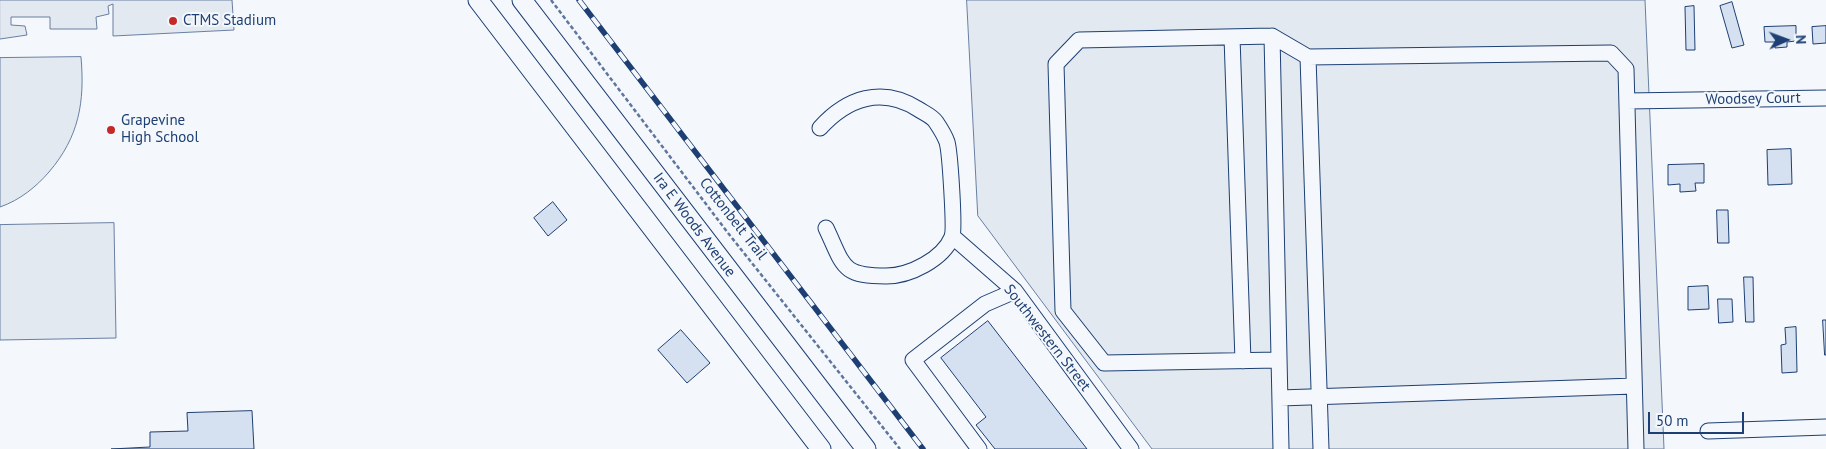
<!DOCTYPE html>
<style>
body{margin:0}
#map{position:relative;width:1826px;height:449px;overflow:hidden;background:#f4f7fb;font-family:"PT Sans",sans-serif}
canvas{display:block}
.north{position:absolute;left:1761px;top:15px;width:50px;height:50px;-webkit-text-stroke:4px #f4f7fb;paint-order:stroke;rotate:88deg;font-size:14px;font-weight:700;line-height:20px;text-align:center;color:#1d3f73}
.north::after{content:'';display:block;margin:auto;width:18px;height:22px;background:#1d3f73;clip-path:polygon(50% 0,100% 100%,50% 72%,0 100%)}
.scale{position:absolute;left:1648px;top:412px;width:96px;height:22px;box-sizing:border-box;border:2px solid #1d3f73;border-top:0;padding-left:6px;font-size:15px;line-height:18px;white-space:nowrap;color:#1d3f73;-webkit-text-stroke:4px #f4f7fb;paint-order:stroke}
</style>
<div id="map">
<canvas width="1826" height="449"></canvas>
<div class="north">N</div>
<div class="scale">50 m</div>
</div>
<script>
const c = document.querySelector('canvas').getContext('2d');
c.lineJoin = 'round';
function fillPath(path, color) {
  c.fillStyle = color;
  c.fill(path, 'evenodd');
}
function stroke(path, color, width, dash) {
  c.strokeStyle = color;
  c.lineWidth = width;
  c.lineCap = dash ? 'butt' : 'round';
  c.setLineDash(dash || []);
  c.stroke(path);
}
function write(font, color, halo, rows, align = 'center') {
  c.font = font + ' "PT Sans",sans-serif';
  c.lineWidth = 4;
  c.setLineDash([]);
  c.textBaseline = 'middle';
  c.strokeStyle = halo;
  c.fillStyle = color;
  for (const [text, x, y, turn = 0] of rows) {
    c.save();
    c.translate(x, y);
    c.rotate((+turn || 0) * Math.PI / 180);
    c.textAlign = isNaN(turn) ? turn : align;
    if (halo) c.strokeText(text, 0, 0);
    c.fillText(text, 0, 0);
    c.restore();
  }
}
const green = new Path2D(`
 M 0,0 L 232,0 L 234,30 L 113,36 L 113,4 L 108,6 L 109,14 L 96,17 L 97,29 L 50,29 L 50,17 L 11,17 L 11,25 L 25,26 L 27,35 L 0,39 Z
 M 967,0 L 1645,0 L 1664,449 L 1152,449 L 978,216 Z
 M 81,57 C 85,102 79,137 49,172 C 36,187 20,200 0,207 L 0,58 Z
 M 114,223 L 116,338 L 0,340 L 0,225 Z`);
fillPath(green, '#e3e9f0');
stroke(green, '#687fa3', 1);
const building = new Path2D(`
 M 1732,2 L 1744,45 L 1732,48 L 1720,6 Z
 M 1694,6 L 1695,50 L 1686,50 L 1685,7 Z
 M 1796,26 L 1796,41 L 1787,42 L 1787,47 L 1775,48 L 1775,42 L 1765,42 L 1764,27 Z
 M 1826,26 L 1826,43 L 1813,44 L 1812,27 Z
 M 1791,149 L 1792,184 L 1768,185 L 1767,150 Z
 M 1704,164 L 1704,183 L 1695,183 L 1696,191 L 1680,192 L 1680,184 L 1668,185 L 1668,165 Z
 M 553,202 L 567,220 L 548,236 L 534,218 Z
 M 1717,210 L 1728,210 L 1729,243 L 1718,243 Z
 M 1744,277 L 1753,277 L 1754,322 L 1746,322 Z
 M 1708,286 L 1709,309 L 1688,310 L 1688,287 Z
 M 1718,299 L 1732,299 L 1733,322 L 1719,323 Z
 M 1823,320 L 1826,320 L 1826,355 L 1825,355 Z
 M 988,321 L 1087,449 L 995,449 L 976,425 L 986,417 L 941,358 Z
 M 1796,327 L 1797,372 L 1782,373 L 1781,345 L 1786,344 L 1785,328 Z
 M 681,330 L 710,363 L 687,383 L 658,350 Z
 M 252,411 L 254,449 L 111,449 L 150,447 L 150,432 L 188,431 L 187,413 Z`);
fillPath(building, '#d5e0f0');
stroke(building, '#1d3f73', 1);
const minor = new Path2D(`
 M 1272,36 L 1281,449
 M 1232,37 L 1243,361
 M 1308,57 L 1321,449
 M 1627,101 L 1826,98
 M 820,128 C 847,98 882,86 918,109 C 924,113 932,116 936,122 C 940,128 945,136 947,142 C 950,152 955,229 952,237 C 943,259 910,276 886,276 C 841,276 844,266 826,228
 M 952,236 L 1015,291 L 1131,449
 M 1279,360 L 1104,363 L 1063,311 L 1056,64 L 1079,40 L 1272,36 L 1308,57 L 1611,53 L 1626,69 L 1636,449
 M 1280,398 L 1634,386
 M 1708,431 L 1826,427
 M 979,449 L 913,360 L 985,304 L 1015,291`);
const major = new Path2D(`
 M 478,0 L 821,449
 M 522,0 L 866,449`);
stroke(minor, '#1d3f73', 17);
stroke(major, '#1d3f73', 21);
stroke(new Path2D(`
 M 551,0 L 728,233 L 900,449`), '#5e769c', 2.5, [4, 2.5]);
stroke(minor, '#f4f7fb', 15);
stroke(major, '#f4f7fb', 19);
const rail = new Path2D(`
 M 579,0 L 923,449`);
stroke(rail, '#1d3f73', 5.5);
stroke(rail, '#f4f7fb', 4, [11]);
for (const [x, y, r, color] of [
 [173,21,5,"#c62828"],
 [111,130,5,"#c62828"]
]) {
  const dot = new Path2D();
  dot.arc(x, y, r, 0, 2 * Math.PI);
  c.fillStyle = color;
  c.fill(dot);
  stroke(dot, '#f4f7fb', 2);
}
write('15px', '#1d3f73', '#f4f7fb', [
 ["CTMS Stadium",183,21],
 ["Grapevine",121,121],
 ["High School",121,138]
], 'left');
write('15px', '#1d3f73', '#f4f7fb', [
 ["Woodsey Court",1753,99,-1],
 ["Cottonbelt Trail",733,219,52],
 ["Ira E Woods Avenue",694,225,53],
 ["Southwestern Street",1047,338,52]
]);
</script>
